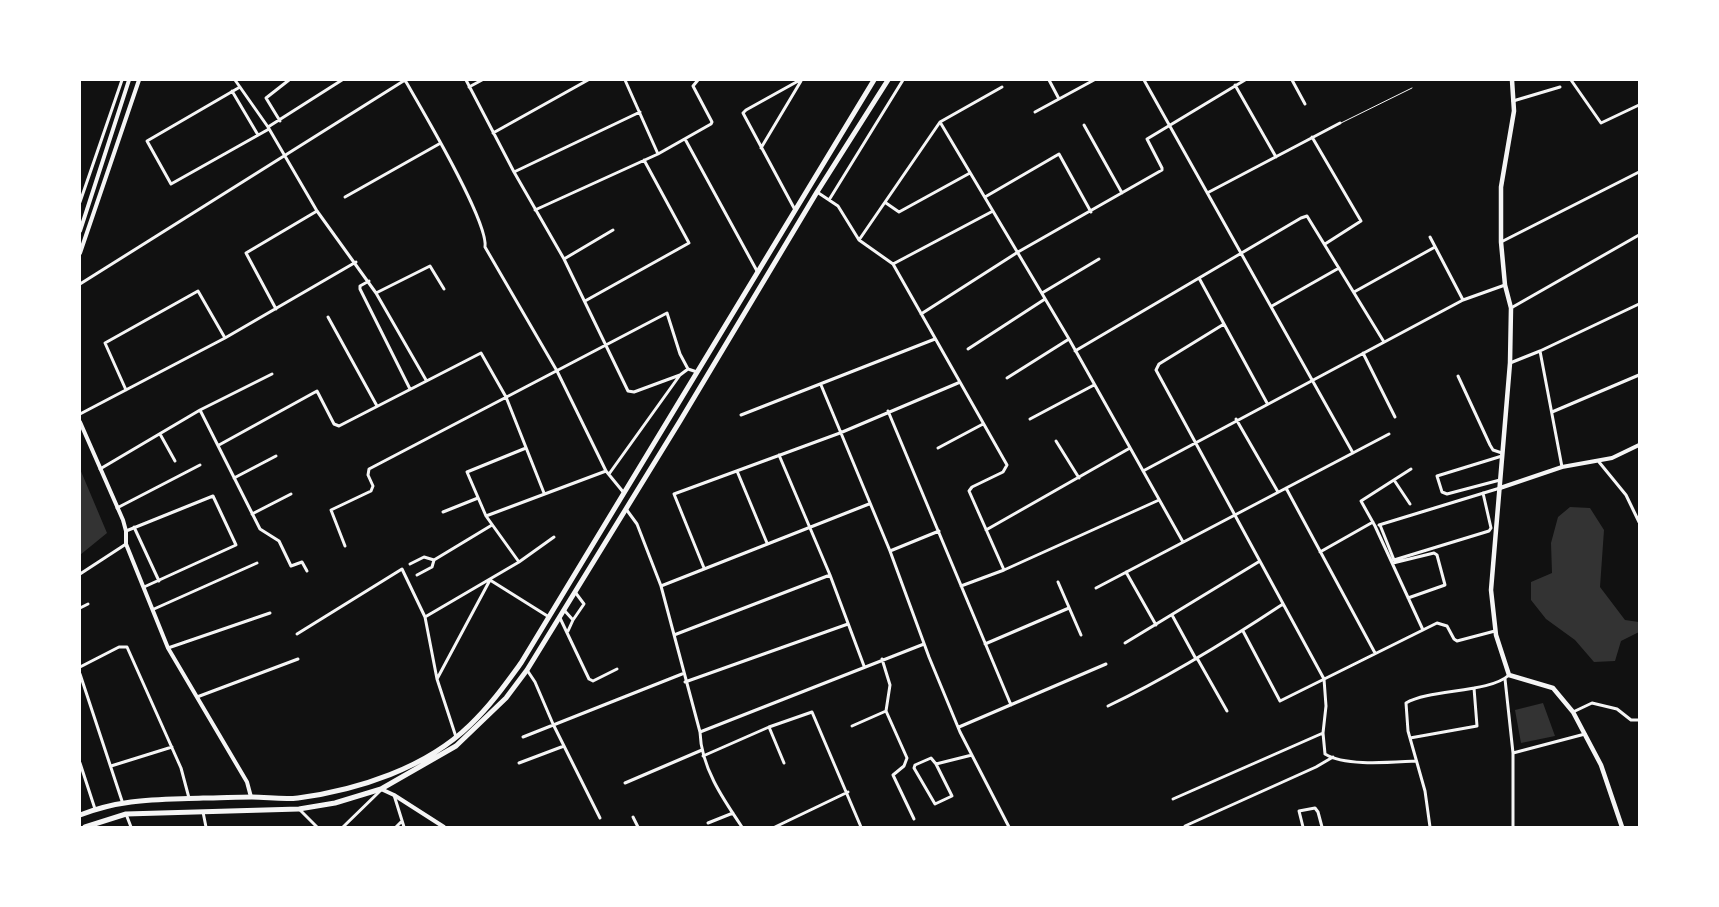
<!DOCTYPE html>
<style>
body{margin:0}
#map{position:relative;width:1719px;height:907px;overflow:hidden;background:#111;font-family:"PT Sans",sans-serif}
canvas{display:block}
.frame{position:absolute;inset:0;border:81px solid #fff;pointer-events:none}
</style>
<div id="map">
<canvas width="1719" height="907"></canvas>
<div class="frame"></div>
</div>
<script>
const c = document.querySelector('canvas').getContext('2d');
c.lineJoin = 'round';
function fillPath(path, color) {
  c.fillStyle = color;
  c.fill(path, 'evenodd');
}
function stroke(path, color, width, dash) {
  c.strokeStyle = color;
  c.lineWidth = width;
  c.lineCap = dash ? 'butt' : 'round';
  c.setLineDash(dash || []);
  c.stroke(path);
}
fillPath(new Path2D(`
 M 80,469 L 107,533 L 80,555 Z
 M 1570,507 L 1590,508 L 1604,530 L 1600,587 L 1625,620 L 1639,622 L 1639,632 L 1621,641 L 1615,661 L 1594,662 L 1575,640 L 1546,619 L 1531,600 L 1531,582 L 1552,573 L 1551,543 L 1558,517 Z
 M 1543,703 L 1555,736 L 1521,743 L 1515,710 Z`), '#333');
stroke(new Path2D(`
 M 1341,123 L 1412,88`), '#f5f5f5', 1);
stroke(new Path2D(`
 M 235,80 L 268,127 L 317,211 L 376,293 L 426,380
 M 405,80 C 421,108 489,222 485,247 L 557,371 L 606,471 L 624,493
 M 466,80 L 514,172 L 564,259 L 628,391 L 634,392 L 680,375
 M 625,80 L 658,154
 M 1049,80 L 1059,99
 M 1144,80 L 1353,453
 M 1292,80 L 1305,104
 M 1571,80 L 1601,123 L 1639,105
 M 1235,85 L 1276,157
 M 240,87 L 147,141 L 171,184 L 269,129
 M 469,87 L 482,80
 M 232,91 L 258,135
 M 1513,101 L 1560,87
 M 1035,112 L 1094,80
 M 280,121 L 266,98 L 289,80
 M 940,122 L 1069,339 L 1183,542
 M 1084,125 L 1122,193
 M 268,127 L 342,80
 M 493,133 L 588,80
 M 1312,137 L 1361,221 L 1325,244
 M 685,139 L 757,271
 M 761,148 L 801,81
 M 514,172 L 640,112
 M 817,192 L 838,206 L 859,240 L 893,264 L 1007,465 L 1003,472 L 972,487 L 969,491 L 1004,570
 M 1209,192 L 1340,123
 M 345,197 L 439,144
 M 985,197 L 1059,154 L 1091,212
 M 829,200 L 903,80
 M 80,202 L 122,80
 M 886,203 L 899,212 L 970,173
 M 794,208 L 743,113 L 746,110 L 800,80
 M 535,210 L 658,154 L 711,124 L 712,122 L 693,86 L 698,80
 M 1430,237 L 1463,300
 M 859,240 L 940,122 L 1002,87
 M 1501,242 L 1639,172
 M 564,259 L 613,230
 M 893,264 L 993,211
 M 1199,278 L 1267,403
 M 369,281 L 360,286 L 360,289 L 410,389
 M 80,284 L 405,80
 M 1354,292 L 1435,247
 M 376,293 L 430,266 L 444,289
 M 1042,293 L 1099,259
 M 585,301 L 689,243 L 644,160
 M 1272,306 L 1339,268
 M 1511,308 L 1639,235
 M 276,309 L 246,253 L 317,211
 M 921,314 L 1018,252 L 1162,170 L 1162,168 L 1147,139 L 1245,80
 M 328,317 L 377,406
 M 1224,324 L 1159,364 L 1156,370 L 1324,679 L 1326,706 L 1323,733 L 1325,754 C 1346,767 1393,762 1416,761
 M 968,349 L 1045,299
 M 1075,351 L 1301,218 L 1307,216 L 1384,342
 M 1540,351 L 1562,467
 M 1363,353 L 1395,417
 M 1510,363 L 1540,351 L 1639,304
 M 1458,376 L 1490,445 L 1493,450 L 1502,453
 M 1007,378 L 1069,339
 M 821,385 L 890,551 L 929,657 L 960,732 L 1009,827
 M 126,390 L 105,343 L 198,291 L 225,338
 M 200,410 L 260,529 L 279,541 L 291,566 L 302,562 L 307,571
 M 888,411 L 1011,705
 M 1552,412 L 1639,375
 M 80,414 L 225,338 L 356,262
 M 741,415 L 935,339
 M 1030,419 L 1094,385
 M 1236,419 L 1278,492
 M 160,434 L 175,461
 M 1056,441 L 1079,478
 M 219,445 L 317,391 L 334,424 L 339,426 L 481,353 L 506,397 L 544,493
 M 938,448 L 983,424
 M 779,455 L 830,575 L 864,666
 M 1599,462 L 1626,495 L 1639,522
 M 100,469 L 200,410 L 272,374
 M 1411,469 L 1361,501 L 1375,526 L 1423,630
 M 737,471 L 767,543
 M 1143,471 L 1463,300 L 1505,285
 M 609,474 L 680,375 L 688,369 L 697,372
 M 234,478 L 276,456
 M 1394,480 L 1410,504
 M 1500,480 L 1447,494 L 1442,492 L 1437,476 L 1502,456
 M 1286,488 L 1375,653
 M 117,508 L 200,465
 M 626,509 L 637,524 L 661,586 L 700,732 C 701,767 723,799 742,827
 M 443,512 L 478,498
 M 252,514 L 291,494
 M 486,516 L 606,471
 M 1379,525 L 1500,488
 M 1380,525 L 1394,560 L 1489,531 L 1491,528 L 1483,493
 M 134,527 L 159,581
 M 986,530 L 1130,448
 M 126,531 L 213,496 L 236,545 L 144,587
 M 345,546 L 331,510 L 371,491 L 373,486 L 368,475 L 369,469 L 667,313 L 680,354 L 688,369
 M 890,551 L 939,531
 M 1320,552 L 1373,522
 M 519,562 L 486,516 L 467,472 L 526,448
 M 1393,563 L 1434,553 L 1437,555 L 1445,585 L 1408,598
 M 410,564 L 424,557 L 434,560
 M 704,568 L 674,494 L 840,433 L 958,383
 M 1126,572 L 1156,625
 M 80,574 L 126,544
 M 417,575 L 432,567 L 434,560 L 492,525
 M 1058,582 L 1081,635
 M 661,586 L 869,504
 M 961,586 L 1004,570 L 1159,500
 M 1096,588 L 1389,434
 M 80,608 L 88,604
 M 154,609 L 257,563
 M 564,610 L 573,620 L 584,604 L 575,592
 M 1172,615 L 1196,659
 M 560,618 L 589,679 L 593,681 L 617,669
 M 568,631 L 573,620
 M 1243,631 L 1280,701 L 1437,623 L 1447,626 L 1454,639 L 1457,641 L 1495,631
 M 297,634 L 402,569 L 425,617
 M 674,635 L 830,575
 M 1125,643 L 1260,561
 M 985,644 L 1069,608
 M 168,648 L 270,613
 M 1197,658 L 1227,711
 M 882,659 L 890,685 L 886,711 L 907,758 L 904,766 L 893,775 L 914,819
 M 80,667 L 119,647 L 127,647 L 181,768 L 189,798
 M 527,670 L 535,682 L 553,724 L 600,818
 M 80,674 L 122,801
 M 437,679 L 490,580 L 549,617
 M 1505,679 L 1513,753 L 1513,827
 M 685,682 L 848,624
 M 197,697 L 298,659
 M 1108,706 C 1169,677 1227,641 1283,604
 M 1573,712 L 1592,703 L 1617,709 L 1631,720 L 1639,720
 M 852,726 L 886,711
 M 769,727 L 784,763
 M 959,727 L 1106,664
 M 700,732 L 924,644
 M 456,737 L 437,679 L 425,617 L 519,562 L 554,537
 M 523,737 L 682,674
 M 1410,738 L 1477,726 L 1474,688
 M 1513,753 L 1585,734
 M 703,756 L 769,727 L 812,712 L 861,827
 M 80,763 L 95,809
 M 519,763 L 564,746
 M 936,764 L 952,796 L 935,804 L 914,768 L 915,765 L 931,758 L 936,764 L 972,755
 M 111,766 L 172,747
 M 625,783 L 702,750
 M 394,795 L 404,827
 M 1173,799 L 1323,733
 M 300,810 L 317,827
 M 203,812 L 206,827
 M 126,814 L 131,827
 M 633,817 L 638,827
 M 708,823 L 733,813
 M 1185,826 L 1316,767 L 1333,757
 M 343,827 L 380,791
 M 396,827 L 402,821
 M 775,827 L 848,792
 M 1303,827 L 1299,811 L 1315,808 L 1318,812 L 1322,827
 M 1430,827 L 1425,791 L 1408,731 L 1406,703 C 1429,689 1490,693 1509,675`), '#f5f5f5', 3);
stroke(new Path2D(`
 M 80,231 L 129,80
 M 80,253 L 139,80
 M 80,422 L 123,520 L 126,531 L 126,544 L 168,648 L 247,782 L 251,797
 M 1500,488 L 1562,467 L 1612,458 L 1639,445
 M 381,789 L 394,795 L 444,827`), '#f5f5f5', 4);
stroke(new Path2D(`
 M 1512,80 L 1514,111 L 1501,187 L 1501,242 L 1505,285 L 1511,308 L 1510,363 L 1491,590 L 1496,635 L 1509,675 L 1553,688 L 1573,712 L 1601,765 L 1622,827`), '#f5f5f5', 4.5);
stroke(new Path2D(`
 M 80,815 C 123,798 158,800 203,798 C 219,798 236,797 252,797 C 267,797 283,800 298,798 C 358,790 426,768 470,725 C 490,706 505,685 521,663 L 874,80
 M 85,827 L 126,814 L 299,809 L 335,803 L 381,789 L 456,746 L 506,698 L 527,670 L 680,421 L 817,192 L 888,80`), '#f5f5f5', 5);
</script>
